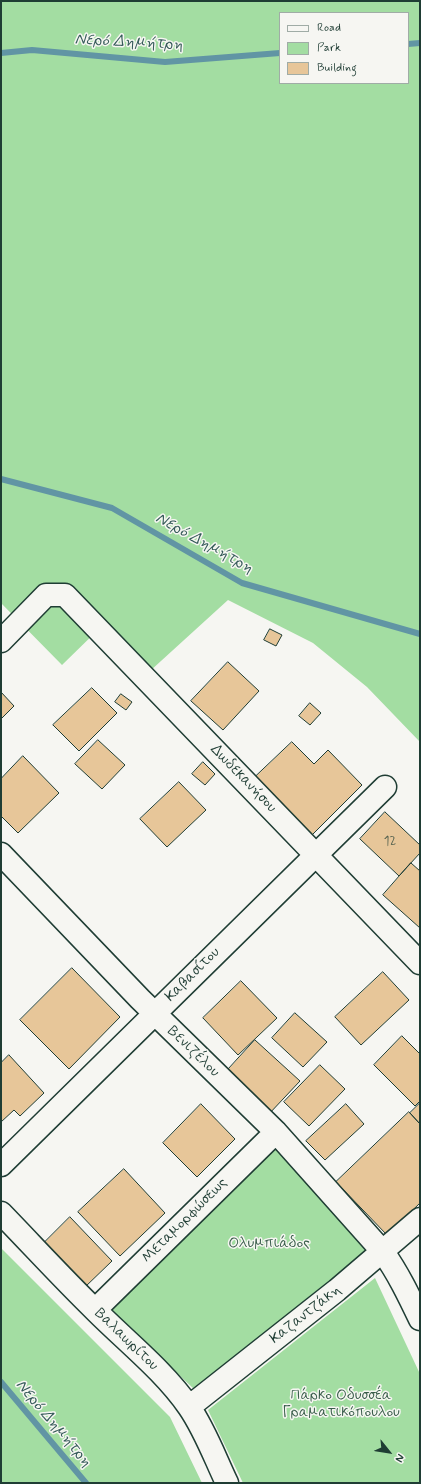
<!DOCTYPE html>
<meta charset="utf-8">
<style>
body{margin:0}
#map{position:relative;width:421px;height:1484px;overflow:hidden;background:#f6f6f2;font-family:Mynerve,sans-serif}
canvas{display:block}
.frame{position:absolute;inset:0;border:2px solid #1f3d34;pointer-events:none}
.legend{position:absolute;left:279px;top:12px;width:130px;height:72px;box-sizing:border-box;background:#f6f6f2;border:1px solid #a0aca6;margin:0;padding:5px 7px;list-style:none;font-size:12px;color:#1f3d34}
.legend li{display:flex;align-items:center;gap:8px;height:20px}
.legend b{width:20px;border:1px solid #a0aca6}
.north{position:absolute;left:369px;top:1432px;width:40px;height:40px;-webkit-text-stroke:3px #f6f6f2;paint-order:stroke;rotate:120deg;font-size:11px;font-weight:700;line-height:16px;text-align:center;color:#1f3d34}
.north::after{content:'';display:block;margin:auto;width:14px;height:18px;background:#1f3d34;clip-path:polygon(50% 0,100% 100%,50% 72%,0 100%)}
</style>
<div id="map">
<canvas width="421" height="1484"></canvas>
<div class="frame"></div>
<ul class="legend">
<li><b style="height:5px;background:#f6f6f2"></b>Road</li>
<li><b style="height:11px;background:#a3dda2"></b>Park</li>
<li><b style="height:11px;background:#e7c699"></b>Building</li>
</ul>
<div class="north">N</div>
</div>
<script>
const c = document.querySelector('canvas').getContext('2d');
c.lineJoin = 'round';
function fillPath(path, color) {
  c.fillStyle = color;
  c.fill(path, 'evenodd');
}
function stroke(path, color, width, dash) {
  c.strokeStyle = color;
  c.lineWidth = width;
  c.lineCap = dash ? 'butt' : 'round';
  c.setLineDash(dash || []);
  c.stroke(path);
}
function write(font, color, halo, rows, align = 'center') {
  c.font = font + ' Mynerve,sans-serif';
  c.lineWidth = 3;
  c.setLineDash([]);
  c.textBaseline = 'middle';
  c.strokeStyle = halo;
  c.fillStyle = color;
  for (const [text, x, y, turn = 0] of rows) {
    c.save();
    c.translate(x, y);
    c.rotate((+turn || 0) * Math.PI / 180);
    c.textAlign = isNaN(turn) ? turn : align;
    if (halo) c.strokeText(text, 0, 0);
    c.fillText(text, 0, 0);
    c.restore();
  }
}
fillPath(new Path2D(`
 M 1,1 L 420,1 L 420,742 L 367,687 L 313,643 L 228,600 L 150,671 L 104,624 L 62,665 L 1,603 ZM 280,13 L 408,13 L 408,83 L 280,83 Z
 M 272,1144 L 368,1253 L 195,1390 L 109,1309 Z
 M 1,1248 L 170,1417 L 202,1483 L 1,1483 Z
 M 375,1278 L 420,1374 L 420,1483 L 243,1483 L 208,1410 Z`), '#a3dda2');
stroke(new Path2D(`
 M 408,44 L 420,43
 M 1,53 L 32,50 L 165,62 L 280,53
 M 1,479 L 112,508 L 242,583 L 420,634
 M 1,1382 L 86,1483`), '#6195a4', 6);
const building = new Path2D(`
 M 270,629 L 282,635 L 276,646 L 264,640 Z
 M 228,662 L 259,691 L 223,730 L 191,701 Z
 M 92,688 L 117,713 L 79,751 L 53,725 Z
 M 1,692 L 14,706 L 1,719 Z
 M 121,694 L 132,702 L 126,710 L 115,702 Z
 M 310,703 L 321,713 L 310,725 L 299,716 Z
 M 98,740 L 125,765 L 102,789 L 75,764 Z
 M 292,742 L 314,764 L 328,750 L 362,785 L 309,838 L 252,780 Z
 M 23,756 L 59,793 L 18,833 L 1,816 L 1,779 Z
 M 203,762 L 215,774 L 205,785 L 192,774 Z
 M 179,782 L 206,810 L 167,847 L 140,819 Z
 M 385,812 L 420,845 L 420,853 L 399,876 L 360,839 Z
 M 411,863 L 420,871 L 420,928 L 383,895 Z
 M 72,968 L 120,1017 L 69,1069 L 20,1020 Z
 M 383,972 L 409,1000 L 361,1045 L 335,1017 Z
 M 241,981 L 277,1018 L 238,1055 L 203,1018 Z
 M 295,1013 L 327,1042 L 303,1067 L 272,1038 Z
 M 402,1036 L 420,1054 L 420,1101 L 415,1106 L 374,1065 Z
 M 255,1040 L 300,1081 L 268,1115 L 224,1074 Z
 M 9,1055 L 44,1093 L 20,1116 L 14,1110 L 1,1122 L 1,1063 Z
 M 320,1065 L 345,1089 L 309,1126 L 284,1102 Z
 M 420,1103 L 420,1124 L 410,1113 Z
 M 201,1104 L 235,1139 L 197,1177 L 163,1143 Z
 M 346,1104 L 364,1124 L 325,1160 L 306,1141 Z
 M 409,1112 L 420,1124 L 420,1203 L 387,1235 L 336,1182 Z
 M 124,1169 L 165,1213 L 120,1256 L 78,1212 Z
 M 70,1217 L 112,1261 L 84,1288 L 42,1245 Z`);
fillPath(building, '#e7c699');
stroke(building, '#1f3d34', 1);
const street = new Path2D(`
 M 1,641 L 46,595 L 65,595 L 420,963
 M 1,854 L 140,999 L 276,1132 L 383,1252 C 398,1273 409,1296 420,1319
 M 1,1165 L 385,787
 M 1,1213 C 33,1246 64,1280 96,1311 C 127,1342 164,1371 189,1407 C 205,1430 215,1458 227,1483
 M 95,1310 L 276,1132
 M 189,1407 L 337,1290 L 420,1219`);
stroke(street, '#1f3d34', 25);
stroke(street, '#f6f6f2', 22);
write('13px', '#515f4d', null, [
 ["12",390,842]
]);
write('15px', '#1f3d34', '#f6f6f2', [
 ["Δωδεκανήσου",243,779,46],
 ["Καβασίτου",193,975,-45],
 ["Βενιζέλου",193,1052,44],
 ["Μεταμορφώσεως",185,1221,-45],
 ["Καζαντζάκη",306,1315,-38],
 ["Βαλαωρίτου",126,1340,44]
]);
write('15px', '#395d4a', '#f6f6f2', [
 ["Ολυμπιάδος",269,1244],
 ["Πάρκο Οδυσσέα",341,1396],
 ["Γραματικόπουλου",341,1413]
]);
write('italic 16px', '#355a59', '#f6f6f2', [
 ["Νερό Δημήτρη",129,43,3],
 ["Νερό Δημήτρη",204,544,29],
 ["Νερό Δημήτρη",53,1424,50]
]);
</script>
